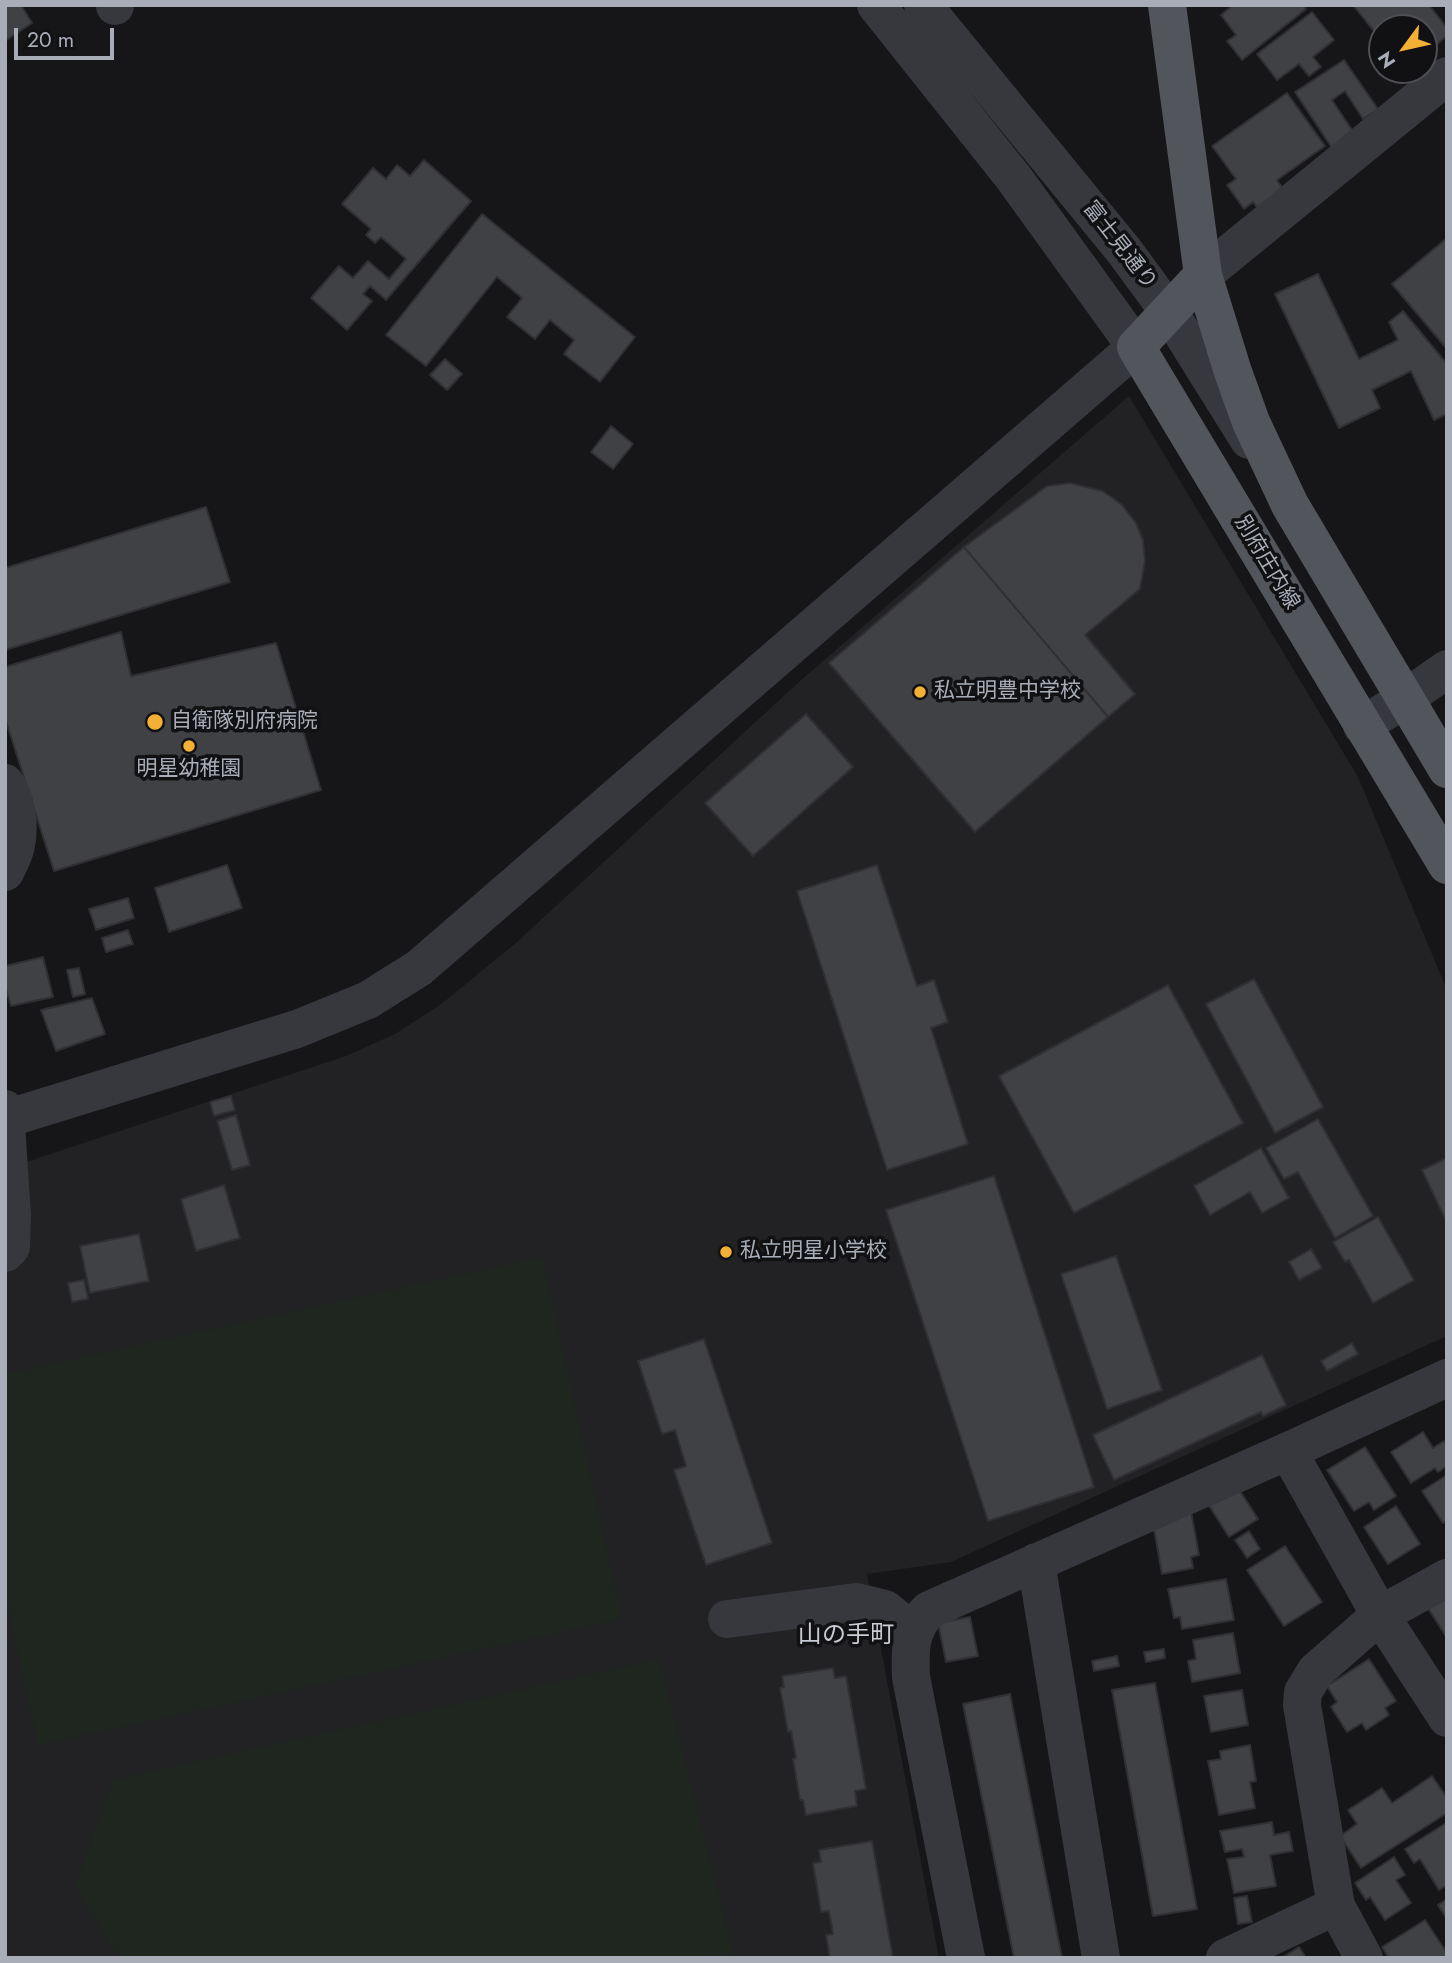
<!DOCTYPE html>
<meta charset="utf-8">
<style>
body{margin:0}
#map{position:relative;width:1452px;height:1963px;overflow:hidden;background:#161618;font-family:Jost,sans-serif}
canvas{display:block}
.frame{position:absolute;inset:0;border:7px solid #a8adb8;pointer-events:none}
.north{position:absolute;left:1368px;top:14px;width:70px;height:70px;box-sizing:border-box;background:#111113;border:2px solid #4d4f55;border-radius:50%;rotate:237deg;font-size:19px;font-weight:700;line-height:28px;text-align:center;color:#a8adb8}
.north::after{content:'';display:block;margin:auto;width:24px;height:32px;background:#f2b134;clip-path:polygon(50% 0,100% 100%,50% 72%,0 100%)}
.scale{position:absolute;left:14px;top:28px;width:100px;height:32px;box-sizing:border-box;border:4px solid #a8adb8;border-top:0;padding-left:9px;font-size:21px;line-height:24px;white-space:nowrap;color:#a8adb8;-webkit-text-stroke:5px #111113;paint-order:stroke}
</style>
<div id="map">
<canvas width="1452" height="1963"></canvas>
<div class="frame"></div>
<div class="north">N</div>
<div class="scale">20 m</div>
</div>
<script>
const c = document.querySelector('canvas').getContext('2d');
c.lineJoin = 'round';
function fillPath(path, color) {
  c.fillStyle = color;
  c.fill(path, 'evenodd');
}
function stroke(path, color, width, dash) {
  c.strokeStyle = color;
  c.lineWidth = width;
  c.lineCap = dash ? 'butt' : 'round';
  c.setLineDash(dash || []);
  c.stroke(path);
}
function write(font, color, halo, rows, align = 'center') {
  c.font = font + ' Jost,"Noto Sans JP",sans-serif';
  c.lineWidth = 7;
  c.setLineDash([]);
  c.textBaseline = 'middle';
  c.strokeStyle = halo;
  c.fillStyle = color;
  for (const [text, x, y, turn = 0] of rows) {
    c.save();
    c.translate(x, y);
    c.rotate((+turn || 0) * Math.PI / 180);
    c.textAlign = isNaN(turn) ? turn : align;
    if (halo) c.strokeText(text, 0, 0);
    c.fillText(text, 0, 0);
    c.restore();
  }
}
fillPath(new Path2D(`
 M 1129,396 L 1358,777 L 1447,990 L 1447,1336 L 951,1562 L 867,1574 L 939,1958 L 5,1958 L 5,1169 L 346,1056 L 395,1034 L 440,1005 L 517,942 L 800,681 Z`), '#222225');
fillPath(new Path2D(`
 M 542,1257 L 622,1619 L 38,1745 L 5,1595 L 5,1374 Z
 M 659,1659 L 735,1958 L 119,1958 L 75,1886 L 113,1780 Z`), '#1e261f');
const building = new Path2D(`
 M 5,5 L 21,5 L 32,23 L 5,41 Z
 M 1233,5 L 1303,5 L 1306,9 L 1242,60 L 1227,41 L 1236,35 L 1221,15 Z
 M 1353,5 L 1429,5 L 1447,28 L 1447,36 L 1424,54 L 1424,28 L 1382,28 L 1382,31 L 1377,35 Z
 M 1312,12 L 1334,40 L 1313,57 L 1321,67 L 1309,76 L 1299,64 L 1277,80 L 1257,54 Z
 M 1344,60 L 1378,109 L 1363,119 L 1345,91 L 1332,100 L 1354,133 L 1332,148 L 1295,92 Z
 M 1287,93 L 1325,146 L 1277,180 L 1285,192 L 1259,210 L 1253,202 L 1244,209 L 1227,185 L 1236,179 L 1212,146 Z
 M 424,160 L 471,201 L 386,300 L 370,286 L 363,294 L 372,301 L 347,330 L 311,298 L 339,266 L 353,278 L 368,261 L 389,279 L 406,259 L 381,237 L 375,243 L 366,235 L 371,229 L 342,204 L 373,168 L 386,179 L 397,165 L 410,176 Z
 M 482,214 L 635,337 L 600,382 L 564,354 L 574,340 L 550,320 L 535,339 L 507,317 L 522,298 L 497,277 L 426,366 L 386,335 Z
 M 1447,238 L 1447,349 L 1392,284 Z
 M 1318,274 L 1359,359 L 1398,340 L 1389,322 L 1403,311 L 1447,364 L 1447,414 L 1434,420 L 1411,371 L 1372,390 L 1380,408 L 1339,428 L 1275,294 Z
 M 445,359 L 462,374 L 447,390 L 430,375 Z
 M 611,426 L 633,444 L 613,469 L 591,452 Z
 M 1070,483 L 1102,491 L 1113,498 L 1122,505 L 1136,523 L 1143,540 L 1145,561 L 1140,589 L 1085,635 L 1135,694 L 1108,717 L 964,547 L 1047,486 Z
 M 206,507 L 230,582 L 5,650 L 5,568 Z
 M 964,547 L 1108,717 L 975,832 L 829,663 Z
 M 121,632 L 131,676 L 276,643 L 321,790 L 54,871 L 5,718 L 5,667 Z
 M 806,714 L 853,767 L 753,856 L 705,803 Z
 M 227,865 L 242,908 L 169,932 L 155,888 Z
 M 877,865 L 917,986 L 934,980 L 948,1022 L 931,1028 L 968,1144 L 887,1170 L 797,891 Z
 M 128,898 L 134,918 L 96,930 L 89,909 Z
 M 128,930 L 133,944 L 106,952 L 102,938 Z
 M 43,957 L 53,997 L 11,1006 L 5,986 L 5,966 Z
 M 79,968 L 85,994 L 73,997 L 67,970 Z
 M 1254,979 L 1323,1107 L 1275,1133 L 1206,1004 Z
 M 1168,985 L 1243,1123 L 1074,1213 L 999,1076 Z
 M 92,998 L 105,1034 L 56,1051 L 41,1010 Z
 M 231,1096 L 235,1110 L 214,1116 L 210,1102 Z
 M 236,1115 L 250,1165 L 232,1170 L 217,1121 Z
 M 1318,1119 L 1373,1216 L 1335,1238 L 1298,1172 L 1284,1179 L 1266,1148 Z
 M 1261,1148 L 1289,1198 L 1262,1213 L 1250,1192 L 1210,1215 L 1194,1186 Z
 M 1447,1158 L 1447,1223 L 1422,1170 Z
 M 994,1176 L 1094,1487 L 988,1521 L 886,1210 Z
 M 224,1185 L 240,1238 L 196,1251 L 181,1199 Z
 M 1378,1217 L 1414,1280 L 1373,1303 L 1349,1260 L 1345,1262 L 1333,1242 Z
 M 139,1234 L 149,1281 L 90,1293 L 80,1246 Z
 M 1311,1249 L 1322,1268 L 1299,1280 L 1289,1262 Z
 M 1116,1256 L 1162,1390 L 1107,1409 L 1061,1274 Z
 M 84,1280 L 88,1299 L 72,1302 L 68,1283 Z
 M 704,1339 L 772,1543 L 706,1565 L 674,1470 L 686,1466 L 675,1430 L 662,1434 L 638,1361 Z
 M 1352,1343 L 1358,1354 L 1327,1371 L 1321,1361 Z
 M 1262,1355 L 1286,1405 L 1263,1416 L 1261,1412 L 1114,1480 L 1093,1435 Z
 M 1423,1432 L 1433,1448 L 1444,1441 L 1447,1445 L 1447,1466 L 1438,1472 L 1435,1468 L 1411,1483 L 1391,1452 Z
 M 1365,1447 L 1396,1496 L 1374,1510 L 1369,1502 L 1354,1511 L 1327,1470 Z
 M 1447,1475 L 1447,1520 L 1443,1523 L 1422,1491 Z
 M 1231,1477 L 1258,1519 L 1229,1537 L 1203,1496 Z
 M 1190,1506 L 1199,1555 L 1191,1557 L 1193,1568 L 1162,1574 L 1152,1518 Z
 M 1396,1506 L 1420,1544 L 1388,1564 L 1364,1527 Z
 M 1249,1531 L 1260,1549 L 1247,1558 L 1235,1540 Z
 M 1285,1546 L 1322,1602 L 1284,1626 L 1247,1570 Z
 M 1226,1579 L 1234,1620 L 1182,1629 L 1180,1617 L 1174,1618 L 1168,1589 Z
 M 1447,1596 L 1447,1634 L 1445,1635 L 1428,1608 Z
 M 970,1617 L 978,1656 L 946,1662 L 938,1623 Z
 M 1233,1633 L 1240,1673 L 1192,1682 L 1188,1661 L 1196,1659 L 1193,1640 Z
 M 1164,1649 L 1165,1658 L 1146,1662 L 1144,1652 Z
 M 1117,1656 L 1119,1666 L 1094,1671 L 1092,1661 Z
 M 1369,1659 L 1396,1701 L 1385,1708 L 1389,1715 L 1366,1730 L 1362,1723 L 1347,1732 L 1331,1707 L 1337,1702 L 1327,1686 Z
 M 833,1668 L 835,1678 L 846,1676 L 866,1789 L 855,1791 L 857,1806 L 806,1815 L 803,1800 L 800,1800 L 793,1759 L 796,1758 L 791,1731 L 788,1732 L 780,1688 L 784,1687 L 782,1676 Z
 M 1155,1683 L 1197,1909 L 1153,1916 L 1112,1690 Z
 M 1242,1690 L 1248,1725 L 1211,1732 L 1204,1696 Z
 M 1010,1694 L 1062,1958 L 1014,1958 L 963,1704 Z
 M 1250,1745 L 1256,1781 L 1250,1782 L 1255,1808 L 1219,1815 L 1208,1761 L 1221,1759 L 1220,1751 Z
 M 1432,1776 L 1447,1798 L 1447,1813 L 1361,1868 L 1340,1836 L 1357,1824 L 1348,1810 L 1382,1788 L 1392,1803 Z
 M 1272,1822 L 1274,1835 L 1289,1832 L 1293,1851 L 1270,1855 L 1276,1886 L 1234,1893 L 1227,1859 L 1244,1857 L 1242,1849 L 1225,1852 L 1220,1831 Z
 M 1446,1823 L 1447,1885 L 1439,1890 L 1420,1859 L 1414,1863 L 1405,1849 Z
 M 872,1841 L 893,1958 L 830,1958 L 826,1935 L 833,1934 L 829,1911 L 821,1912 L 813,1863 L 821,1862 L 819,1850 Z
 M 1394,1857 L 1405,1875 L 1396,1880 L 1411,1903 L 1385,1920 L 1370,1897 L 1366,1900 L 1355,1883 Z
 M 1247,1896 L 1252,1922 L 1238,1924 L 1234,1898 Z
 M 1447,1899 L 1447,1919 L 1438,1905 Z
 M 1425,1920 L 1447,1953 L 1447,1958 L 1389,1958 L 1382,1947 Z
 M 1299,1947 L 1306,1958 L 1282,1958 Z`);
fillPath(building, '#404145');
stroke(building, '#303034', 2);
stroke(new Path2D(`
 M 115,5 L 115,6
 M 923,5 L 1125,252 L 1169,312 L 1249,440
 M 1203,275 L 1447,76
 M 1362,726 L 1406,698 L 1447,669
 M 5,783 C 17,798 20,826 16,845 C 15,854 9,863 5,872
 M 5,1109 L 12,1216 L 11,1247 L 5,1253
 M 5,1119 L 297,1029 L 368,1000 L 419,968 L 1136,347 L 1013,177 L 876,5
 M 1288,1451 L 1380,1615 L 1447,1718
 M 1036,1562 L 1101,1958
 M 727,1619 L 856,1602 L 885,1609 L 913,1632
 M 966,1958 L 911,1677 C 910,1651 909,1630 929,1610 L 1288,1451 L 1447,1378
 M 1225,1958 L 1336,1906
 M 1364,1958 L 1336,1906 L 1302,1705 L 1303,1692 L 1316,1671 L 1380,1615 L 1447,1578`), '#37383d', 38);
stroke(new Path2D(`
 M 1167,5 L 1203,275 L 1136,347 L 1447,865
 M 1203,275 L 1233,372 L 1251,422 L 1290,505 L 1447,769`), '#53555c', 38);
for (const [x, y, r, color] of [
 [920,692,7,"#f2b134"],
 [155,722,9,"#f2b134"],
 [189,746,7,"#f2b134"],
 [726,1252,7,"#f2b134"]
]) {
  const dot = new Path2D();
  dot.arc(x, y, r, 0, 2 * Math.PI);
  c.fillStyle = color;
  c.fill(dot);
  stroke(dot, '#111113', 2.5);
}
write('21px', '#a8adb8', '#111113', [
 ["富士見通り",1119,246,52],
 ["別府庄内線",1266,563,59]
]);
write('21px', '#a8adb8', '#111113', [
 ["私立明豊中学校",934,692],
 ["自衛隊別府病院",171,722],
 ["明星幼稚園",189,770,"center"],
 ["私立明星小学校",740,1252]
], 'left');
write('24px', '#c9ccd4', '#111113', [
 ["山の手町",846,1636]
]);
</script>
